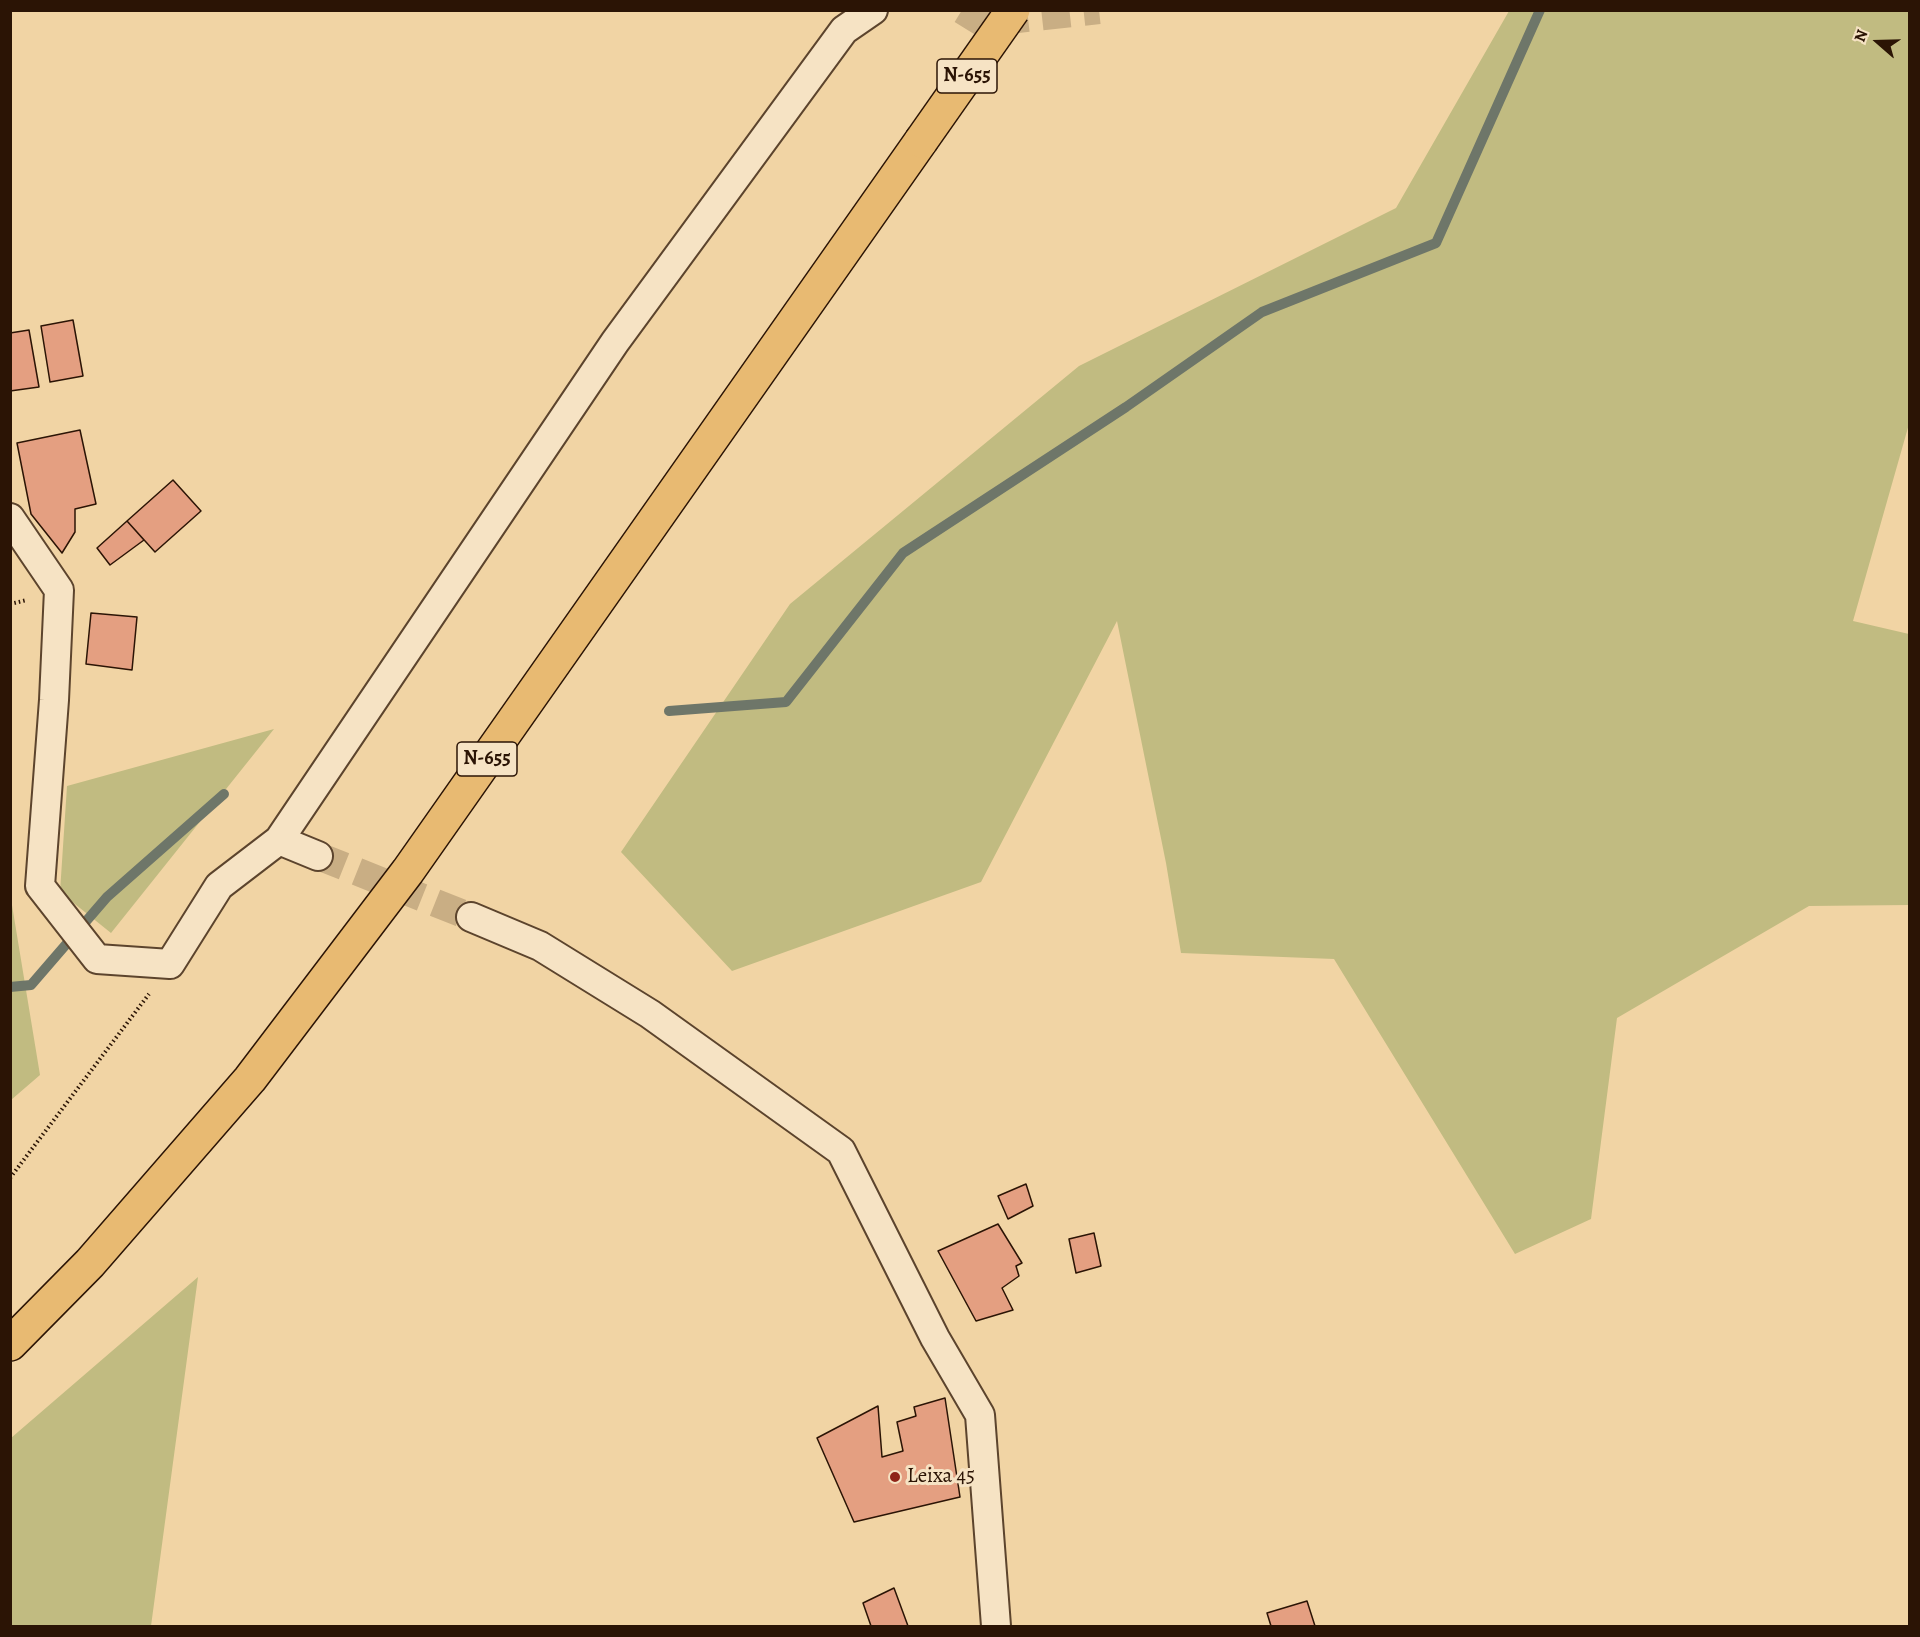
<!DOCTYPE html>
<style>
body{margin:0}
#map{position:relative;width:1920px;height:1637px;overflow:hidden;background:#f1d4a4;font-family:Alegreya,serif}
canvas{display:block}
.frame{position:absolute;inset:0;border:12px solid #2b1405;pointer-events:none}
.north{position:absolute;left:1848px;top:12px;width:60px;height:60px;-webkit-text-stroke:4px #f6e3c4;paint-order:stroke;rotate:290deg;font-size:16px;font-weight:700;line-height:24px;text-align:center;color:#2b1405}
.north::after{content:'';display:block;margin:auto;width:21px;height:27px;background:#2b1405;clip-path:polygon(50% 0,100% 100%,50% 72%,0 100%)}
</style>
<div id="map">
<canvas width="1920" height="1637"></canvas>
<div class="frame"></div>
<div class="north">N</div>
</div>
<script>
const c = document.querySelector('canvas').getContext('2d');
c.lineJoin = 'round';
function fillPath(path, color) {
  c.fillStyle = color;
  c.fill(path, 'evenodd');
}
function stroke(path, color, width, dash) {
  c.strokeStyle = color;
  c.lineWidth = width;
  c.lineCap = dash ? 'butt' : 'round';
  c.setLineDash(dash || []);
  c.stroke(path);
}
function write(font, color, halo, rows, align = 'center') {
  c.font = font + ' Alegreya,serif';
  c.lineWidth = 6;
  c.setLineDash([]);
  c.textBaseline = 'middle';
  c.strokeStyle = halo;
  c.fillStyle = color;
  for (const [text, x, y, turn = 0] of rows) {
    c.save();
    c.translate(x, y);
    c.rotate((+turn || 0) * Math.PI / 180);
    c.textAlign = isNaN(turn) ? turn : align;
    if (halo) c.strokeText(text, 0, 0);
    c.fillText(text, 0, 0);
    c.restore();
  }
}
fillPath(new Path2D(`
 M 1509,11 L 1910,11 L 1909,424 L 1853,621 L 1909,634 L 1909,905 L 1809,906 L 1617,1018 L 1591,1219 L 1515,1254 L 1334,959 L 1181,953 L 1166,863 L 1117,621 L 981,882 L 732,971 L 621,852 L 790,604 L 1079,366 L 1396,208 Z
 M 274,729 L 111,933 L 60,892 L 67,786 Z
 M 11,899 L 40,1075 L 11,1100 L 10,1100 Z
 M 198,1277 L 151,1626 L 11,1626 L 11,1438 Z`), '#c1bb81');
stroke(new Path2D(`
 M 669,711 L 786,702 L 903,553 L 1126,407 L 1262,312 L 1436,243 L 1540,10
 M 10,987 L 31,985 L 107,897 L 224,794`), '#6e7669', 10);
const building = new Path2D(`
 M 73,320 L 83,376 L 50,382 L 41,326 Z
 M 29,330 L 39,387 L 10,391 L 10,333 Z
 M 80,430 L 96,504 L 75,509 L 75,532 L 62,553 L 31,514 L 17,443 Z
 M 173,480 L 201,511 L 155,552 L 127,521 Z
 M 127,521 L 144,540 L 110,565 L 97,548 Z
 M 91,613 L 137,617 L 132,670 L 86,664 Z
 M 1026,1184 L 1033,1206 L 1008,1219 L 998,1196 Z
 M 998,1224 L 1022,1263 L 1016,1266 L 1019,1276 L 1002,1288 L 1013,1310 L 976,1321 L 938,1251 Z
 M 1094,1233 L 1101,1266 L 1076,1273 L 1069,1239 Z
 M 945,1398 L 960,1497 L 854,1522 L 817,1438 L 878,1406 L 882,1457 L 903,1451 L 897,1422 L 916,1416 L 914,1407 Z
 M 894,1588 L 908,1626 L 871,1626 L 863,1603 Z
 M 1307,1601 L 1315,1626 L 1271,1626 L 1267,1613 Z`);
fillPath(building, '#e49f81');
stroke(building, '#2b1405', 1.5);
stroke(new Path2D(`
 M 962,10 L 983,23 L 1099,10
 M 318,856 L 471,917`), '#c9ae84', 28, [28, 14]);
const minor = new Path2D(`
 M 10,518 L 59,590 L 54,700 L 40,886 L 97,959 L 170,964 L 219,886 L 279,840
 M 318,856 L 279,840 L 615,342 L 844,30 L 873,10
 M 471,917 L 540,946 L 650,1014 L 841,1151 L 935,1338 L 980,1415 L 996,1626`);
const trunk = new Path2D(`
 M 10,1344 L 90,1263 L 250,1079 L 408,871 L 921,141`);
stroke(minor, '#5c442d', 32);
stroke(trunk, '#2b1405', 36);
stroke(new Path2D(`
 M 10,604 L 27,600
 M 10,1178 L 149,994`), '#2b1405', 4, [1.5, 3]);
stroke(minor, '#f6e3c4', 28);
stroke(trunk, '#e8ba72', 33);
const trunkBridge = new Path2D(`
 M 921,141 L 1013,10`);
stroke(trunkBridge, '#2b1405', 36, []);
stroke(trunkBridge, '#e8ba72', 33);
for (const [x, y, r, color] of [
 [895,1477,6,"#8f2418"]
]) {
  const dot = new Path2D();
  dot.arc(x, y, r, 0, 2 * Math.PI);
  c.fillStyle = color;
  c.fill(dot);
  stroke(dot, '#f6e3c4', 2);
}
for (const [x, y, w] of [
 [967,76,60],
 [487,759,60]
]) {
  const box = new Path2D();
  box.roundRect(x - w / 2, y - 17, w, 34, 4.5);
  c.fillStyle = '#f6e3c4';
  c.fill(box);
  stroke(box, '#2b1405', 1.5);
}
write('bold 20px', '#2b1405', null, [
 ["N-655",967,76],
 ["N-655",487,759]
]);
write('21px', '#2b1405', '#f6e3c4', [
 ["Leixa 45",907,1477]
], 'left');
</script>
